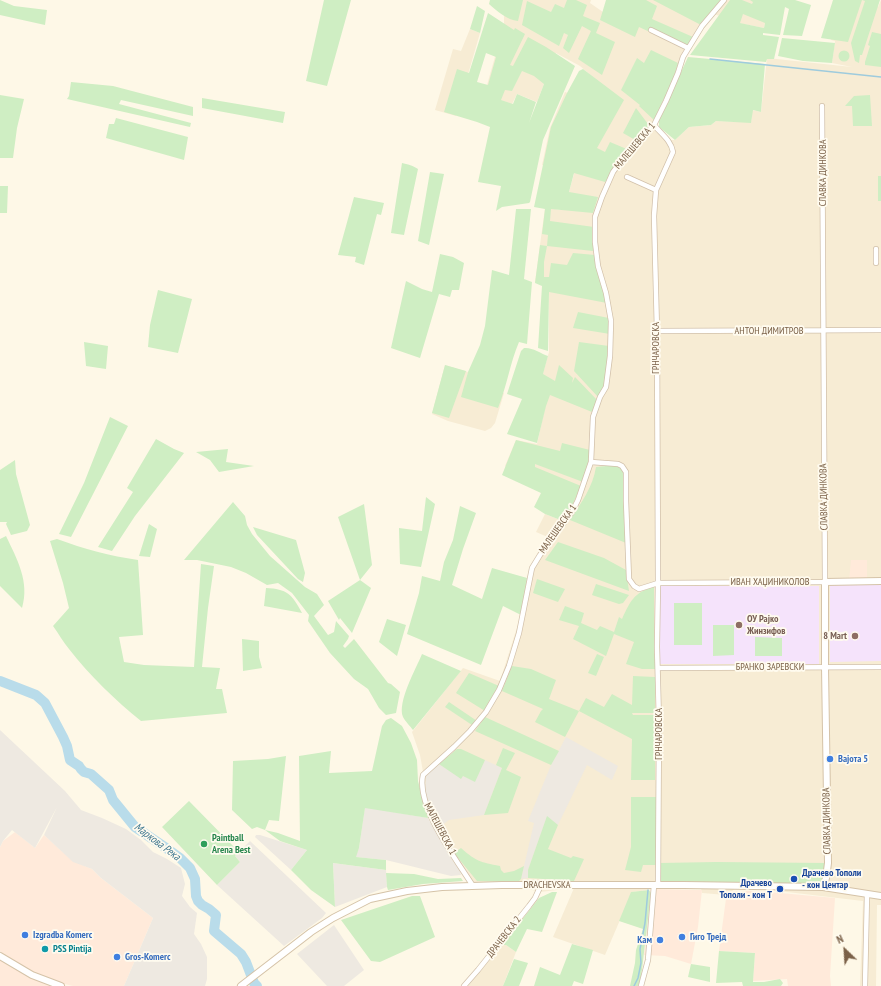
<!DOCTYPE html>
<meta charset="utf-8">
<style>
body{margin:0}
#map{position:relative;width:881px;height:986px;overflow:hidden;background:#fef8e7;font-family:"PT Sans Narrow",sans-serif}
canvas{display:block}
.north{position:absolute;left:825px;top:930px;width:40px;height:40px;-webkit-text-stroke:3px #fffbef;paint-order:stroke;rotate:335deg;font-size:11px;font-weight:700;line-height:16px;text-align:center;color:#7b6148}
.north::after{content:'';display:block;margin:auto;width:14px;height:18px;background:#7b6148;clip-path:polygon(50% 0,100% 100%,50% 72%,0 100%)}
</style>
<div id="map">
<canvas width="881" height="986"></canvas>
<div class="north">N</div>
</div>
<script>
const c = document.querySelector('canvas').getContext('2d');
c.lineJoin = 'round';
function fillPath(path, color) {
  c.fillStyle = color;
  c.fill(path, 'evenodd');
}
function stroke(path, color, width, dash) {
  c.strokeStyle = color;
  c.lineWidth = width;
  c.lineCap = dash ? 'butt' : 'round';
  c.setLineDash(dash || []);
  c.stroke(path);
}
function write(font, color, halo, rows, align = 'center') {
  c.font = font + ' "PT Sans Narrow",sans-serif';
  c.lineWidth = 3.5;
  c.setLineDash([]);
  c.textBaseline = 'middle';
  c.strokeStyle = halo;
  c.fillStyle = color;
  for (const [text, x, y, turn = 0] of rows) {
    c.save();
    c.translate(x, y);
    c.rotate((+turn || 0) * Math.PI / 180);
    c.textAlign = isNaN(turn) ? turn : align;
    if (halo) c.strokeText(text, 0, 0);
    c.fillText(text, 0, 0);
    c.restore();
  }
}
fillPath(new Path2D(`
 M 508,0 L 591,0 L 590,3 L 603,12 L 646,0 L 791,0 L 769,3 L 764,28 L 738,23 L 714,14 L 682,59 L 669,102 L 656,127 L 666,140 L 675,140 L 689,127 L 711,125 L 716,121 L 751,122 L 752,110 L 761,112 L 767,58 L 852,67 L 832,63 L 835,41 L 831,40 L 845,0 L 865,0 L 878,7 L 881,0 L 881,905 L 877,905 L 876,986 L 860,986 L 863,901 L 762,889 L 735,889 L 726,895 L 702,893 L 701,888 L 651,889 L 648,890 L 632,892 L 605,955 L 553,937 L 574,888 L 540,892 L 512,885 L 475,884 L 443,842 L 427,794 L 420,755 L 412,732 L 463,668 L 500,681 L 521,615 L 514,575 L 527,578 L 531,567 L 550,538 L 536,532 L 545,514 L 563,521 L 571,508 L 541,493 L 505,466 L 516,440 L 537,444 L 546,403 L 538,391 L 549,352 L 549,288 L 535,282 L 545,208 L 564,210 L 574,174 L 542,165 L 550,128 L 565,92 L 585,100 L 596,80 L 580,66 L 556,53 L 537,102 L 517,94 L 512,104 L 500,100 L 487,85 L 504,25 L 504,14 Z
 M 470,29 L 480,33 L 456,116 L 435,110 L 453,49 L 461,51 Z
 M 445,365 L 468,372 L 467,379 L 504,393 L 495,423 L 491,428 L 485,431 L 448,421 L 432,414 Z
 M 502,945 L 506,945 L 516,952 L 503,986 L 468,986 Z`), '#f7ecd4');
fillPath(new Path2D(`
 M 851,560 L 867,560 L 867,581 L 849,581 Z
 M 15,832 L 35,848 L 44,835 L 73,861 L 92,869 L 101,878 L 153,918 L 124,986 L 73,986 L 48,980 L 14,962 L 0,951 L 0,847 L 3,841 Z
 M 651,889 L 702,890 L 698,927 L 691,964 L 665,956 L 644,955 Z
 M 727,891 L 758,891 L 835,898 L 830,976 L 831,986 L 788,986 L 787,979 L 753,981 L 755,953 L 719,951 Z
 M 0,956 L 7,961 L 61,986 L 0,986 Z`), '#ffeada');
fillPath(new Path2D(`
 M 0,730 L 65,791 L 81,810 L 102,818 L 126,829 L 141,840 L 153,852 L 167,859 L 181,868 L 185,884 L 182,896 L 190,907 L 197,913 L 194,934 L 201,944 L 207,957 L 207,979 L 205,986 L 124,986 L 153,918 L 101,878 L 92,869 L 73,862 L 44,835 L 57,807 L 35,848 L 12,830 L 3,841 L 0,847 Z
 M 566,737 L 618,766 L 612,780 L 587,765 L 558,825 L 547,817 L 528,870 L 528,878 L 521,879 L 534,823 L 528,821 L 551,765 Z
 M 485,760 L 502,768 L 484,815 L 449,820 L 437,829 L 427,808 L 425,791 L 426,776 L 439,764 L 461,778 L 463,776 L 475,781 Z
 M 365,807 L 428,818 L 449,855 L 460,871 L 461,875 L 451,876 L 386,860 L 355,857 L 359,848 Z
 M 256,835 L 260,835 L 307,850 L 291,870 L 255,837 Z
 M 250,841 L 326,913 L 322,918 L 284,946 L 217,885 L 240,862 L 235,856 Z
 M 333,863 L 386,870 L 387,887 L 335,907 Z
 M 334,925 L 364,970 L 344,986 L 327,986 L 297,954 Z`), '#eee9e1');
fillPath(new Path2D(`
 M 830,585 L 881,585 L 881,661 L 830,662 Z
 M 659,586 L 819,586 L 819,664 L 659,664 Z`), '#f5e3fb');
fillPath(new Path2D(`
 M 0,0 L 14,6 L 47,10 L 45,25 L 0,15 Z
 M 324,0 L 351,0 L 327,86 L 306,81 Z
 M 490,0 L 523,0 L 518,21 C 507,20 497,11 489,4 Z
 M 567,0 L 576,0 L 587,5 L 583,16 L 600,23 L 596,33 L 615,42 L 602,75 L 578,59 L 591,31 L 582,26 L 569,53 L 563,48 L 568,35 L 564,33 L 559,46 L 522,25 L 527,1 L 551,12 L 555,4 L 564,8 Z
 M 606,0 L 646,0 L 657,6 L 652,19 L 693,37 L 687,46 L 667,40 L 639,27 L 635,37 L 600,20 Z
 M 653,0 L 722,0 L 701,25 Z
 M 730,0 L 742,0 L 752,4 L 753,2 L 750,0 L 795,0 L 811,5 L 802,36 L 783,35 L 789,9 L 785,7 L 780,35 L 763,33 L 763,35 L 779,37 L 774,59 L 767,59 L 766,62 L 690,55 ZM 743,14 L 765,23 L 764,28 L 740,23 Z
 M 833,0 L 880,0 L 862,55 L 860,55 L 859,63 L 855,61 L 851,43 L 865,1 L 862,0 L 848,42 L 821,38 Z
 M 477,6 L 485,11 L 480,33 L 470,29 Z
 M 488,13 L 514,30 L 515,28 L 525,34 L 510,65 L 513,66 L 528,37 L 546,47 L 575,66 L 543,140 L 530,202 L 529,203 L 502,207 L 496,211 L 501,186 L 478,182 L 490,127 L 477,122 L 444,112 L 457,69 L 469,73 ZM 486,53 L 496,57 L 488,85 L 477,82 ZM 522,71 L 534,76 L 544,84 L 529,123 L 536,102 L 517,94 L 513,104 L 501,100 L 505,90 L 512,91 Z
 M 872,32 L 881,34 L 881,67 L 865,65 L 865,62 L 870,46 L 868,45 Z
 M 782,38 L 835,43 L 832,63 L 803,61 L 778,56 Z
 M 651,50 L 678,63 L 673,80 L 654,120 L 639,106 L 640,105 L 621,90 L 637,58 L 644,63 Z
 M838.5 56a5.5 5.5 0 1 1 11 0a5.5 5.5 0 1 1-11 0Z
 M 688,57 L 765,64 L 761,112 L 753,110 L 751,123 L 716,121 L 711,125 L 689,127 L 675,140 L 659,127 L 659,120 Z
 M 583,69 L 624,100 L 597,148 L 605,152 L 610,142 L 629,150 L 605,182 L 574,173 L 569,192 L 598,197 L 593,213 L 551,209 L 550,221 L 594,227 L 593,251 L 547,246 L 544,262 L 544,277 L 549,277 L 551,263 L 567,265 L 573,253 L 595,255 L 607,303 L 549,292 L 548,351 L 538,348 L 542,286 L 535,283 L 540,245 L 547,246 L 548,235 L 542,234 L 545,209 L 534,207 L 551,127 L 567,93 L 579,71 Z
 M 71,82 L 113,86 L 193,107 L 193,116 L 121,100 L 119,104 L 191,123 L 190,127 L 67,99 L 69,96 Z
 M 0,95 L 24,99 L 17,128 L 13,158 L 0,158 Z
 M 870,95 L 872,126 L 853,126 L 852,106 L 845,106 L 854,96 Z
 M 202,98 L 285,112 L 283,123 L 202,108 Z
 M 636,108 L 648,124 L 647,129 L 637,141 L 623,133 Z
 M 116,118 L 188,137 L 184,160 L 106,138 L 109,124 L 114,124 Z
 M 402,163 C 407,164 414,166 418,169 L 404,235 L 391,233 Z
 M 430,172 L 444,174 L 429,245 L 418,241 Z
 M 878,176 L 881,176 L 881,201 L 878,201 Z
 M 0,186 L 8,186 L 7,213 L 0,213 Z
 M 354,197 L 384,203 L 381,215 L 377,214 L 364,265 L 355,262 L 356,257 L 338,255 Z
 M 516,209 L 531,209 L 524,279 L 532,282 L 527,344 L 519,342 C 510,363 507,386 498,408 L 461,397 L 468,372 L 480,345 L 485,326 L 492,270 L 509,275 Z
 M 440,254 L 453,257 L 464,263 L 459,290 L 452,290 L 450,297 L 439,294 L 420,358 L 391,348 L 406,281 L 422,289 L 432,292 Z
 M 158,290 L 192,299 L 178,353 L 148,347 L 150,325 Z
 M 578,312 L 609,318 L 610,334 L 573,328 Z
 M 84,342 L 108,346 L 106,369 L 86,366 Z
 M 579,342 L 609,346 L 604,388 L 599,398 L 574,371 Z
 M 524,348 C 532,347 540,353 548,356 L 543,374 L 555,381 L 559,365 L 573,378 L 572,383 L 575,377 L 597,400 L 592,412 L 550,395 L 546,406 L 537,443 L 507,434 L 522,399 L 507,394 L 521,351 Z
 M 445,365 L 466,371 L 449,418 L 432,413 Z
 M 110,417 L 128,426 L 71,537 L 59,534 L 84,483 Z
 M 156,439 L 174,449 L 184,453 L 135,516 L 112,551 L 98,547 L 133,492 L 127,488 Z
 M 516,440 L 560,451 L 562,443 L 590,450 L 587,473 L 583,482 L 535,464 L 535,467 L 581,486 L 571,508 L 563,521 L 545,514 L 534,507 L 541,493 L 502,475 Z
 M 228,449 L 226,462 L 254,466 L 219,472 L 210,460 L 196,452 Z
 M 15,460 L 16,474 L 30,525 L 27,531 L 11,535 L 6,524 L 7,522 L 0,522 L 0,470 Z
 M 616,465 L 622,468 L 625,479 L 626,543 L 570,520 C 581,503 593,487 596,467 Z
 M 426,497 L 435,504 L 421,567 L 400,564 L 399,528 L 422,531 Z
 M 233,502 L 245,516 L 247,525 L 252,534 L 270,556 L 305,587 L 317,594 L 324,605 L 314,616 L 328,635 L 334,632 L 336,621 L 349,636 L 348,639 L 343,646 L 345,648 L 354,639 L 388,683 L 391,684 L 400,692 L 396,713 L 386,715 L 379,708 L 368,689 L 354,679 L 330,653 L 308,621 L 309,615 L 292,593 L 278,583 L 267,585 L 246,573 L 231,567 L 197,560 L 184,560 Z
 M 364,504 L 372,565 L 360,580 L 371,588 L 352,633 L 340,618 L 339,620 L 328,601 L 360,580 L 338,517 Z
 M 460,506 L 476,513 L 463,549 L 452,585 L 482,599 L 492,568 L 527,578 L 521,615 L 503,606 L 481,665 L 407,634 L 419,593 L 422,576 L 440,581 L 444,562 L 453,540 Z
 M 149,524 L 157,529 L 150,557 L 139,556 Z
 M 253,527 L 296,540 L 305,573 L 303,582 L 298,579 L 257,535 Z
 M 6,536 C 17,559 30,582 22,608 L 0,586 L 0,539 Z
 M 57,539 C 84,549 110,556 138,560 L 143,635 L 119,637 L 124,662 L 144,665 L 194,667 L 201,564 L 214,566 L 208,608 L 202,667 L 220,668 L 216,689 L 222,689 L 227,713 L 141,721 C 115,700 90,676 69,649 C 63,642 59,634 53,626 L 69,608 L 63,583 L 50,541 Z
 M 558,542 L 604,558 L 626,570 L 629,591 L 545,560 Z
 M 537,579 L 565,589 L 558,602 L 533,593 Z
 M 596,584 L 629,595 L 623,603 L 619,604 L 592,595 Z
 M 654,586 L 654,652 L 656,669 L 642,669 L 626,664 L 634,642 L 614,634 L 606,656 L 573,639 L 579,626 L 559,620 L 565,606 L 584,613 L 581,623 L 597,630 L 600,626 L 614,632 L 619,617 L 622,619 C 631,600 633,594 654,586 Z
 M 266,588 C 287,589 292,594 302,613 L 264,606 Z
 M 674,603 L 702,603 L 702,645 L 674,645 Z
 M 387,619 L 406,625 L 397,656 L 379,642 Z
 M 713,625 L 734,625 L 734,655 L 713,656 Z
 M 755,637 L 782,638 L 782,656 L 755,656 Z
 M 242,639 L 259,641 L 259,657 L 262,668 L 243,671 Z
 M 422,654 L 461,671 L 413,730 C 410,726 405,721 403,717 C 397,702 416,669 422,654 Z
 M 597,654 L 604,657 L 596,676 L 588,673 Z
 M 512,666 L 531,669 L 556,680 L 549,699 L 579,711 L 586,698 L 604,707 L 612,694 L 632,705 L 633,676 L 655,677 L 655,713 L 632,713 L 633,715 L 655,715 L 655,780 L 631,780 L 632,739 L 579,711 L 565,737 L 535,722 L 541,711 L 543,709 L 502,691 Z
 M 469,673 L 499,686 L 485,711 L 456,693 Z
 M 449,702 L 477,721 L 472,725 L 445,707 Z
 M 485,717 L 559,751 L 551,765 L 475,731 Z
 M 391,718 L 402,726 L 411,743 L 417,760 L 418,781 L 428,818 L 365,808 L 359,848 L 356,857 L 386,860 L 386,870 L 333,863 L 335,907 L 311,890 L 291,870 L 307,850 L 280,841 L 265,830 L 257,827 L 252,829 L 232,810 L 233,761 L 268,759 L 286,756 L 279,821 L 269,820 L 265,830 L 278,833 L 300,841 L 299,756 L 331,751 L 329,773 L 372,771 L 382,726 L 386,720 Z
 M 503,748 L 515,753 L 506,770 L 521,777 L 508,813 L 484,815 L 502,768 L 496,765 Z
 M 457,749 L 461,749 L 485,760 L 475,782 L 463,776 L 461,779 L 439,764 Z
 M 631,797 L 656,797 L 656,865 L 643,865 L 641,872 L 625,870 L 631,847 Z
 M 189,801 L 239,852 L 235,856 L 240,862 L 217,885 L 162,827 Z
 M 547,816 L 558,825 L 548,849 L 571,858 L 573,856 L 584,859 L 574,881 L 528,878 L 528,870 Z
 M 461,848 C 477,862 480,862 500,866 L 501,870 L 504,873 L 514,871 L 524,866 L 521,879 L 518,882 L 477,881 L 454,853 Z
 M 716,862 L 828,863 L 823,887 L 658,885 L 659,863 Z
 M 386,873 L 414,874 L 438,879 L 461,878 L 463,881 L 423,884 L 388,890 L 387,887 Z
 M 649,890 L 651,893 L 641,978 L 638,986 L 630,986 L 635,963 L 636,950 L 643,929 L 619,921 L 631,892 Z
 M 552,892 L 557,892 L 542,932 L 527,929 L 516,952 L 506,945 L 502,945 L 539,898 Z
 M 412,896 L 420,896 L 435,937 L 380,962 L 371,961 L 341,920 Z
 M 572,944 L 593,950 L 583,984 L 574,981 L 572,986 L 534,986 L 540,967 L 560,975 Z
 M 719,951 L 755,953 L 753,982 L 764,982 L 780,979 L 783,983 L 781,986 L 743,986 L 742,982 L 716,983 Z
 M 514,959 L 528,963 L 519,986 L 503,986 Z
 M 691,964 L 710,967 L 710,982 L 688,977 Z`), '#cfeec3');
stroke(new Path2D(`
 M 710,59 L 881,77
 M 634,986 L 638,978 L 641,963 L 640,949 L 645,923 L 648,890`), '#9ecbdd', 1.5);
stroke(new Path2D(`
 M 0,681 L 36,695 L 45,703 L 63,737 L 67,746 L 70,760 L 79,766 L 81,769 L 84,772 L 91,774 L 109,790 L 113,800 L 135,827 L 169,850 L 180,858 L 190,868 L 195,879 L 196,896 L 198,901 L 202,905 L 209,909 L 216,915 L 214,931 L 241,954 L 246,962 L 254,983 L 257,986`), '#b9dcea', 10);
const street = new Path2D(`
 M 651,30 L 688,48
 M 654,125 C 661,134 671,140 673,152 L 656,190 L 654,216 L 657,331 L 658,583 L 657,647 L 659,722 L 658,885
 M 627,177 L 656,190
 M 876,249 L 876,263
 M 657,331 L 881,330
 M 591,462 L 618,464 L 622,466 L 626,472 L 626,501 L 629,579 L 634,586 L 639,589 L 658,583 L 825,582 L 822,106
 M 658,668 L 881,667
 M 473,886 C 456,859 416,807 423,775 L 454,747 L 470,731 L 486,712 L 499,690 L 509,666 L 519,633 L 532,568 L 540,555 L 572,512 L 578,500 L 591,462 L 593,417 L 600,397 L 606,387 L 610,356 L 611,321 L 606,293 L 598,266 L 595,242 L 595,217 L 602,197 L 613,172 L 629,150 L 654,125 L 666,101 L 678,73 L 683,57 L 702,26 L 724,0
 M 464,986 L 478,970 L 529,906 L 535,898 L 541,885
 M 641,986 L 648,960 L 654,885
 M 865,986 L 867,894`);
const secondary = new Path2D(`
 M 823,887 L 826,878 L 828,863 L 825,667 L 825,582 L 881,581
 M 0,956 L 32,975 L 61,986
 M 241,986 L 311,932 L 333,918 L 370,899 L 407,891 L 442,887 L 502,885 L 684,885 L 823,887 L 881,896`);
stroke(street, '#d2c1ab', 6);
stroke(secondary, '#d5c3a8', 8);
stroke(street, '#fff', 4.5);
stroke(secondary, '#fff', 6);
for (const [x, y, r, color] of [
 [739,625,4,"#8d6e63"],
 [855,636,4,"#8d6e63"],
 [830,759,4,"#3f7fe0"],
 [204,844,4,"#2e9e5b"],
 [794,879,4,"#1a4fb4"],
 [780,889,4,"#1a4fb4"],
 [25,935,4,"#3f7fe0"],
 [682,937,4,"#3f7fe0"],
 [660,940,4,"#3f7fe0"],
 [45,949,4,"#0f9aa8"],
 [117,957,4,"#3f7fe0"]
]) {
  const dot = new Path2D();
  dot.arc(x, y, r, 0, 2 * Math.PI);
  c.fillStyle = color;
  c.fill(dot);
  stroke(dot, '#fffbef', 1.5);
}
write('10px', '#7b6148', '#fffbef', [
 ["МАЛЕШЕВСКА 1",635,146,-50],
 ["СЛАВКА ДИНКОВА",823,173,-90],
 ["АНТОН ДИМИТРОВ",769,331],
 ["ГРНЧАРОВСКА",656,348,-90],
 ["СЛАВКА ДИНКОВА",824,497,-91],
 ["МАЛЕШЕВСКА 1",558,529,-55],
 ["ИВАН ХАЏИНИКОЛОВ",770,582],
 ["БРАНКО ЗАРЕВСКИ",770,667],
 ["ГРНЧАРОВСКА",659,734,-90],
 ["СЛАВКА ДИНКОВА",827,821,-91],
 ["МАЛЕШЕВСКА 1",440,829,62],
 ["DRACHEVSKA",547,885],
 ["ДРАЧЕВСКА 2",504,937,-52]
]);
write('bold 10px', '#785e54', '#fffbef', [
 ["ОУ Рајко",747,619],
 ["Жинзифов",747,631],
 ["8 Mart",847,636,"right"]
], 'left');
write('bold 10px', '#366cbe', '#fffbef', [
 ["Вајота 5",838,759],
 ["Izgradba Komerc",33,935],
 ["Гиго Трејд",690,937],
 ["Кам",652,940,"right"],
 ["Gros-Komerc",125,957]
], 'left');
write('bold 10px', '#27864d', '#fffbef', [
 ["Paintball",212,838],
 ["Arena Best",212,850]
], 'left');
write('bold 10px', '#164399', '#fffbef', [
 ["Драчево Тополи",802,873],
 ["- кон Центар",802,885],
 ["Драчево",772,883,"right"],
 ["Тополи - кон Т",772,895,"right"]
], 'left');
write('bold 10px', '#0d838f', '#fffbef', [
 ["PSS Pintija",53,949]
], 'left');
write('italic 11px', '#3f7890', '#fffbef', [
 ["Маркова Река",157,842,37]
]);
</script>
